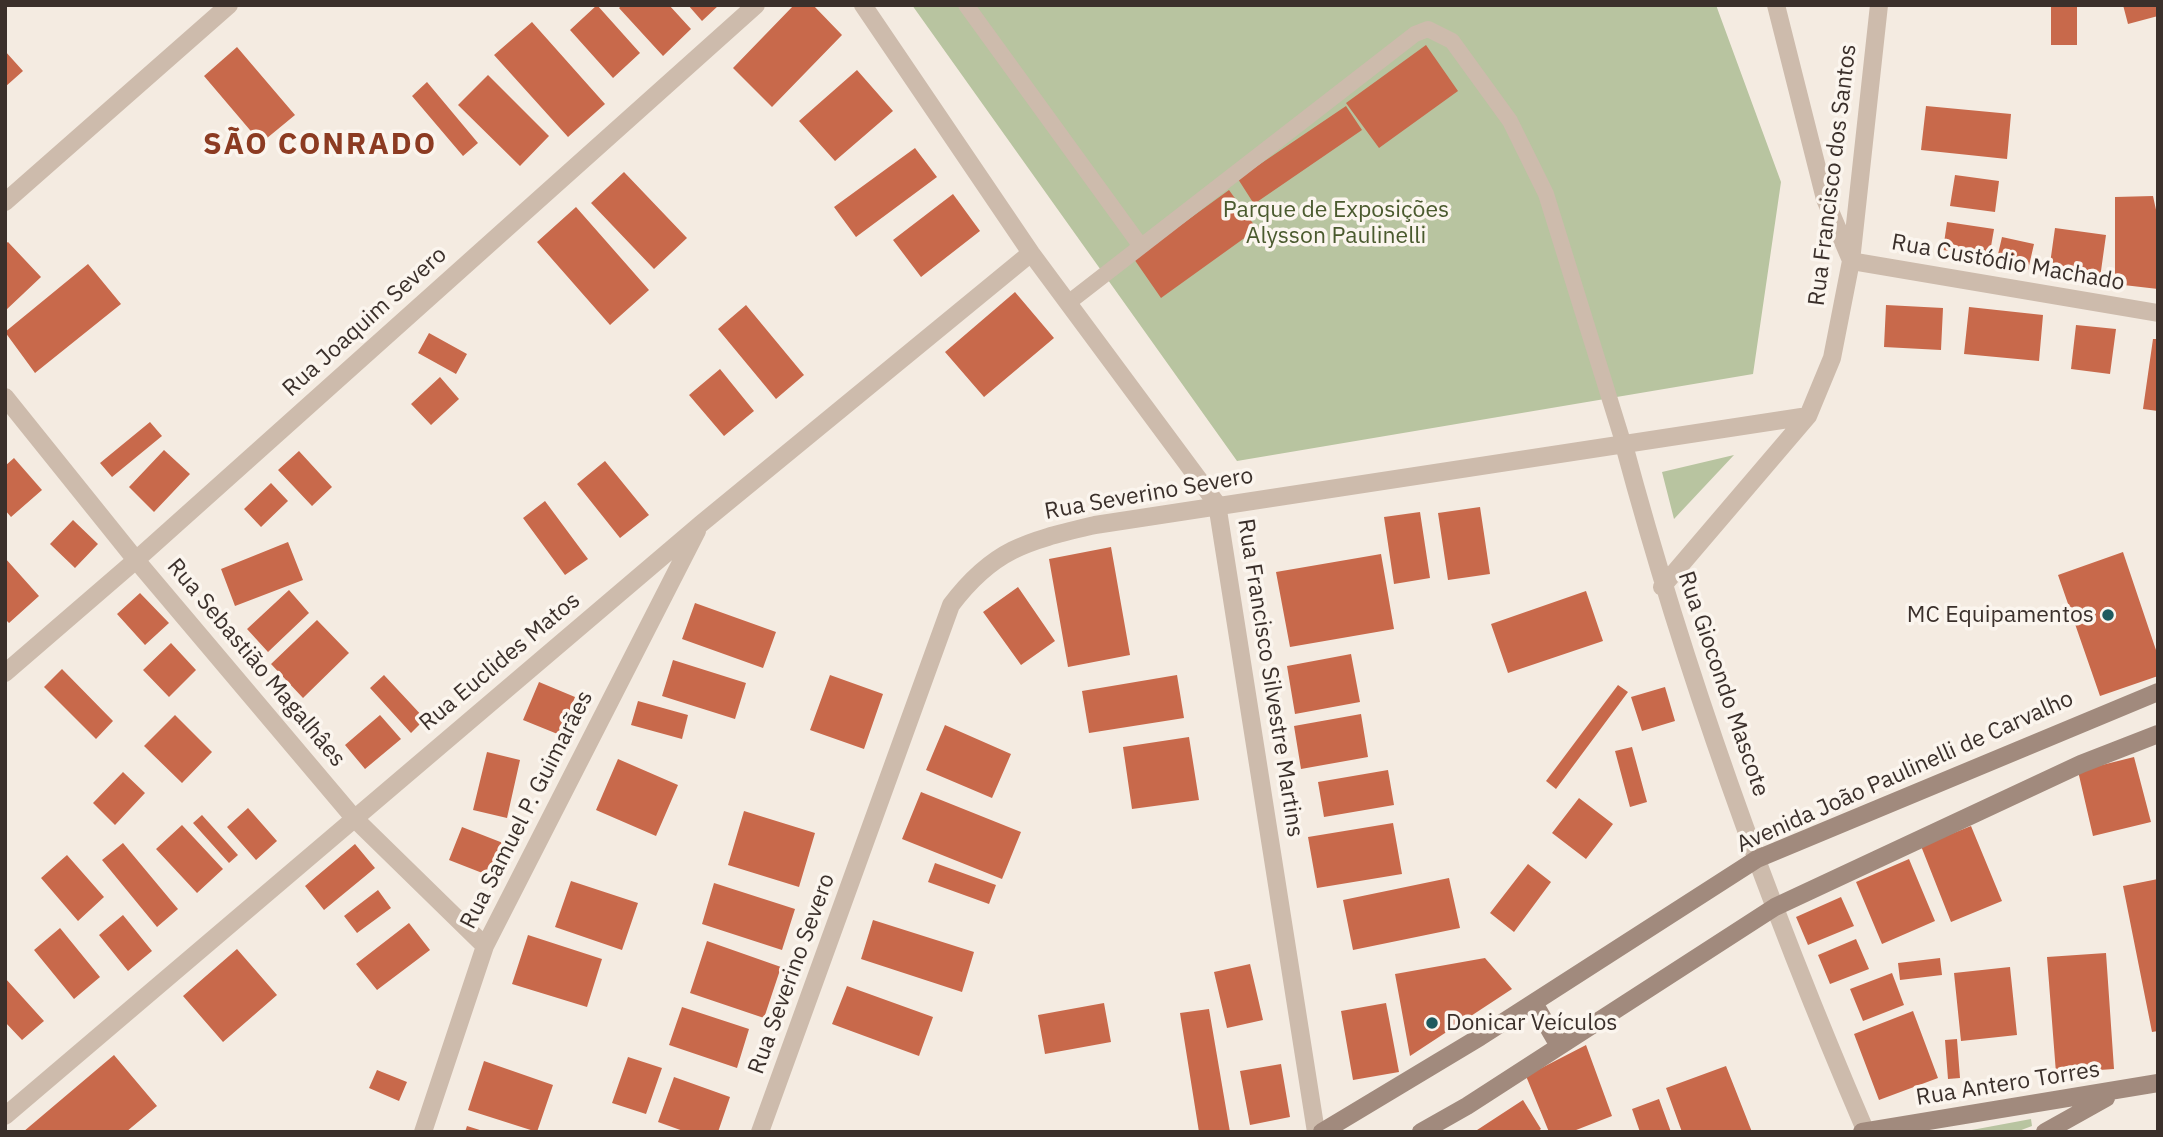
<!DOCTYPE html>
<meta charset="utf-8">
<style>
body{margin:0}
#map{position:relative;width:2163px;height:1137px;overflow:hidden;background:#f4ebe1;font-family:"IBM Plex Sans",sans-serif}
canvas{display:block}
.frame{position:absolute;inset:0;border:7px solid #3b302b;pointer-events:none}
</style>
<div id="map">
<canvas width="2163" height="1137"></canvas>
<div class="frame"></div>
</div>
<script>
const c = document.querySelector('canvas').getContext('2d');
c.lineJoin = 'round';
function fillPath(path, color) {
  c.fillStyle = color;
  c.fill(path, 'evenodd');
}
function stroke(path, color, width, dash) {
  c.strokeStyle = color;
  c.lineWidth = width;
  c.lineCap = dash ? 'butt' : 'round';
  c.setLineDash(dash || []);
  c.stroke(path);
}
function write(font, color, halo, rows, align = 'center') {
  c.font = font + ' "IBM Plex Sans",sans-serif';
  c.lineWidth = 7;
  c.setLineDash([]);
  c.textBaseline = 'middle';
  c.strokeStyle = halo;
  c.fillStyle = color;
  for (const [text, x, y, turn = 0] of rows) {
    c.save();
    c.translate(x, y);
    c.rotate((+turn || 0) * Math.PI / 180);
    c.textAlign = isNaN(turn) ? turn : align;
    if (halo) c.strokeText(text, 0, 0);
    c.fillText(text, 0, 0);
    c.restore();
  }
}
fillPath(new Path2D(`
 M 912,5 L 1716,5 L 1781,182 L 1753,374 L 1237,461 Z
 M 1734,455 L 1674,519 L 1662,472 Z
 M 2031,1119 L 2032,1126 L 2016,1132 L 1961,1132 Z`), '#b8c4a0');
fillPath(new Path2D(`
 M 597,5 L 640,53 L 613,78 L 570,30 Z
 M 622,5 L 669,5 L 691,29 L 663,56 L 619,8 Z
 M 688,5 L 719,5 L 702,21 Z
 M 794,5 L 813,5 L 842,35 L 772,107 L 733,68 Z
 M 2051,5 L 2077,5 L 2077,45 L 2051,45 Z
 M 2123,5 L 2158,5 L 2158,16 L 2128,24 Z
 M 532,22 L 605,104 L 568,137 L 494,55 Z
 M 1426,45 L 1458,91 L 1379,148 L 1346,103 Z
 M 237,47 L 295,115 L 261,143 L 204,76 Z
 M 5,51 L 23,71 L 5,87 Z
 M 857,70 L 893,111 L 835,161 L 799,121 Z
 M 488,75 L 549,136 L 520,166 L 458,105 Z
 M 427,82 L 478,143 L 463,156 L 412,96 Z
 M 1346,106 L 1362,130 L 1254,204 L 1238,179 Z
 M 1926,106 L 2011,114 L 2007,159 L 1921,150 Z
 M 915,148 L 937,177 L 856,237 L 834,207 Z
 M 624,172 L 687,238 L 654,269 L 591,203 Z
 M 1955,175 L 1999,181 L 1995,212 L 1950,206 Z
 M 1229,190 L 1257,229 L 1161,298 L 1134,259 Z
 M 953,194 L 980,231 L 921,277 L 893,240 Z
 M 2153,196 L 2158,219 L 2158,289 L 2115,284 L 2115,197 Z
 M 576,207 L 649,290 L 610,325 L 537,242 Z
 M 1947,222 L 1994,229 L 1989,258 L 1943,250 Z
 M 2055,228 L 2106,235 L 2100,278 L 2049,271 Z
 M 2002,237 L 2034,244 L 2028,270 L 1996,263 Z
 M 8,242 L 41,277 L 5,311 L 5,244 Z
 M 88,264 L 121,304 L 35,373 L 5,332 Z
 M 1015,292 L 1054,338 L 984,397 L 945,352 Z
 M 746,305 L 804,375 L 776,399 L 718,329 Z
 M 1886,305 L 1943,308 L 1941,350 L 1884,347 Z
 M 1969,307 L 2043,315 L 2039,361 L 1964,354 Z
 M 2076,325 L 2116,329 L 2110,374 L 2071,369 Z
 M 429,333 L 467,354 L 456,374 L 418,353 Z
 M 2153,339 L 2158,339 L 2158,411 L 2143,409 Z
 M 720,369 L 754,411 L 724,436 L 689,395 Z
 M 440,377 L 459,399 L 431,425 L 411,404 Z
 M 150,422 L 162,436 L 112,477 L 100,463 Z
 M 164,450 L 190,474 L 154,512 L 129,487 Z
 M 299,451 L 332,487 L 312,506 L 278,470 Z
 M 14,458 L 42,490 L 11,517 L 5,510 L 5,466 Z
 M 605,461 L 649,515 L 620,538 L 577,484 Z
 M 271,483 L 288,501 L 261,527 L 244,509 Z
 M 545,501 L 588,559 L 565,575 L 523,518 Z
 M 1480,507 L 1490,574 L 1448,580 L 1438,513 Z
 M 1420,512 L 1430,578 L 1394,584 L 1384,517 Z
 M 73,520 L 98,544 L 75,568 L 50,544 Z
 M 288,542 L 303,580 L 235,606 L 221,569 Z
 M 1111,547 L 1130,655 L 1068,667 L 1049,559 Z
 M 2123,552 L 2158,656 L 2158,676 L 2100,696 L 2058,575 Z
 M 1381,554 L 1394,629 L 1290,647 L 1276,572 Z
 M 5,558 L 39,596 L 9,623 L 5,619 Z
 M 1018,587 L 1055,641 L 1021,665 L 983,612 Z
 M 289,590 L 309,613 L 268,652 L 247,629 Z
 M 1586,591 L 1603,641 L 1508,673 L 1491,624 Z
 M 140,593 L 169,623 L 145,645 L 117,614 Z
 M 695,603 L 776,632 L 763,668 L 682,639 Z
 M 317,620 L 349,653 L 303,698 L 271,664 Z
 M 171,643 L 196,670 L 169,697 L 143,670 Z
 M 1351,654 L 1360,702 L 1295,714 L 1287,666 Z
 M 673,660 L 746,683 L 735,719 L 662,696 Z
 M 62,669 L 113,721 L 96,739 L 44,687 Z
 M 384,675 L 425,719 L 411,733 L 370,688 Z
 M 830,675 L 883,694 L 864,749 L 810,730 Z
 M 1177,675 L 1184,718 L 1089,733 L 1082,691 Z
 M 539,682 L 575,697 L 560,735 L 523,720 Z
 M 1618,685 L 1628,692 L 1556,789 L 1546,781 Z
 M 1665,687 L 1675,721 L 1642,731 L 1631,697 Z
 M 638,701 L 688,715 L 682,739 L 631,725 Z
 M 1361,714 L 1368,757 L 1301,769 L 1294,726 Z
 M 175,715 L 212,752 L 182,783 L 144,746 Z
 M 380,715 L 401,739 L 365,769 L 345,745 Z
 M 945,725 L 1011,754 L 992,798 L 926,770 Z
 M 1189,737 L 1199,800 L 1132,809 L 1123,747 Z
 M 1632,747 L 1647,802 L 1630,807 L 1615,751 Z
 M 487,752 L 520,760 L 507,818 L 473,810 Z
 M 2134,757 L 2151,822 L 2093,836 L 2078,771 Z
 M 618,759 L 678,785 L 656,836 L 596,810 Z
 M 1388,770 L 1394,805 L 1324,817 L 1318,782 Z
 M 123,772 L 145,793 L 115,825 L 93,803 Z
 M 921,792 L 1021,832 L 1002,879 L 902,839 Z
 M 1579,798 L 1613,824 L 1586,859 L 1552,833 Z
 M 248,808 L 277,841 L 256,860 L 227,827 Z
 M 744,811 L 815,833 L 799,887 L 728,865 Z
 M 202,815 L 238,855 L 229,863 L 193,823 Z
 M 1393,823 L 1402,874 L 1317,888 L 1308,837 Z
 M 182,825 L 223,869 L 197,893 L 156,849 Z
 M 1971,826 L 2002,901 L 1951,922 L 1921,846 Z
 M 462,827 L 503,843 L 490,876 L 449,860 Z
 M 123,843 L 178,909 L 157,927 L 102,860 Z
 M 355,844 L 375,868 L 324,910 L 305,886 Z
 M 67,855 L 104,897 L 78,921 L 41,878 Z
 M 1909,859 L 1935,921 L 1882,944 L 1856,882 Z
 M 935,863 L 996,885 L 989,904 L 928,882 Z
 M 1528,864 L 1551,882 L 1514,932 L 1490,913 Z
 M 1449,878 L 1460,928 L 1353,950 L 1343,900 Z
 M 2158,879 L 2158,1031 L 2152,1032 L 2123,886 Z
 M 571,881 L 638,903 L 622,950 L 555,927 Z
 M 714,883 L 795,909 L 782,950 L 702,924 Z
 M 378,890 L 391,908 L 357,933 L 344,916 Z
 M 1841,897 L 1854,926 L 1808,945 L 1796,917 Z
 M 123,915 L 152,951 L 128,971 L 99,935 Z
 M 873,920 L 974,952 L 962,992 L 861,959 Z
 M 409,923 L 430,950 L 377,990 L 356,964 Z
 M 60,928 L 100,977 L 74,999 L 34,950 Z
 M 528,935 L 602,959 L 587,1007 L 512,984 Z
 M 1856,939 L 1869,969 L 1830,984 L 1818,955 Z
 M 707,941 L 781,967 L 764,1018 L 690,993 Z
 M 237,949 L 277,995 L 223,1042 L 183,996 Z
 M 2106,953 L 2114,1069 L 2056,1073 L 2047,957 Z
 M 1485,958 L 1512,989 L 1410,1056 L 1395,974 Z
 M 1940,958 L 1942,975 L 1900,980 L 1898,963 Z
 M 1250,964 L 1263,1020 L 1227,1028 L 1214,972 Z
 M 2010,967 L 2017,1035 L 1961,1041 L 1954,973 Z
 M 1892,973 L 1904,1005 L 1863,1021 L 1850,989 Z
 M 5,978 L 44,1021 L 22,1040 L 5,1022 Z
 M 847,986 L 933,1017 L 919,1056 L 832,1024 Z
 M 1104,1003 L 1111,1042 L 1045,1054 L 1038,1015 Z
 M 1386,1003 L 1399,1072 L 1353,1080 L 1341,1011 Z
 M 682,1007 L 749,1029 L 737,1068 L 669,1045 Z
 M 1209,1009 L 1230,1132 L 1199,1132 L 1180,1013 Z
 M 1913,1011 L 1938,1078 L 1879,1100 L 1854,1034 Z
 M 1957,1039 L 1960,1078 L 1948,1079 L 1945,1040 Z
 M 1586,1045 L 1612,1116 L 1571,1132 L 1549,1132 L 1526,1076 Z
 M 114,1055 L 157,1106 L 126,1132 L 23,1132 Z
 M 628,1057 L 662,1068 L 646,1114 L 612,1103 Z
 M 484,1061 L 553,1085 L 537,1132 L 468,1110 Z
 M 1281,1064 L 1290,1117 L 1250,1125 L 1240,1071 Z
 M 1726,1066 L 1752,1132 L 1682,1132 L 1666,1088 Z
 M 377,1070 L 407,1082 L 399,1101 L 369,1088 Z
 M 674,1077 L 730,1097 L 718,1132 L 686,1132 L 658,1122 Z
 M 1659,1099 L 1671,1132 L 1640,1132 L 1632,1109 Z
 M 1523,1100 L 1541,1129 L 1537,1132 L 1474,1132 Z
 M 467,1126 L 483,1131 L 483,1132 L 465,1132 Z`), '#c8694b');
stroke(new Path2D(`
 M 966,5 L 1140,245
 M 1068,303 L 1415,34 L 1428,29 L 1452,41 L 1510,121 L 1546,194 L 1624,445`), '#cdbbac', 16);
stroke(new Path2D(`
 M 863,5 L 1031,253 L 1217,504 L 1316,1132
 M 1776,5 L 1825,199 L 1850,258
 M 5,202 L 229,5
 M 1851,261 L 2158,313
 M 5,397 L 136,560 L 354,818 L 485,946
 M 1624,445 C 1687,679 1770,909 1866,1132
 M 1662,587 L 1808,416 L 1832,358 L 1851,261 L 1879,5
 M 5,673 L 136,560 L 756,5
 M 5,1116 L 702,523 L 1031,253
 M 423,1132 L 485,946 L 697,531
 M 760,1132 L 951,605 C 994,548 1028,541 1095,525 L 1808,416`), '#cdbbac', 18);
stroke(new Path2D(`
 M 1534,1003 L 1559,1046
 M 1322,1132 L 1480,1037 L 1757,859 L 2158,692
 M 1421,1132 L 1467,1106 L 1775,907 L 2081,764 L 2158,734
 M 1862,1132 L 2158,1083
 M 2045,1132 L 2106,1098`), '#a18a7d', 18);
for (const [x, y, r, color] of [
 [2108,615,7,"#1f5a5e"],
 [1432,1023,7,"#1f5a5e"]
]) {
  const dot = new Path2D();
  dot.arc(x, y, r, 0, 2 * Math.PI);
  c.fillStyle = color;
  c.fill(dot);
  stroke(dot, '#fbf5ee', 2.5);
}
write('23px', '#3b302b', '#fbf5ee', [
 ["Rua Francisco dos Santos",1833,175,-83],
 ["Rua Custódio Machado",2008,263,10],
 ["Rua Joaquim Severo",365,322,-42],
 ["Rua Severino Severo",1149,494,-10],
 ["Rua Euclides Matos",500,662,-40],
 ["Rua Sebastião Magalhâes",256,663,50],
 ["Rua Francisco Silvestre Martins",1270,678,81],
 ["Rua Giocondo Mascote",1723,684,71],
 ["Avenida João Paulinelli de Carvalho",1905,772,-24],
 ["Rua Samuel P. Guimarães",527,810,-63],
 ["Rua Severino Severo",792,974,-70],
 ["Rua Antero Torres",2008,1084,-9]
]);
write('23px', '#4a5a2e', '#fbf5ee', [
 ["Parque de Exposições",1336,210],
 ["Alysson Paulinelli",1336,236]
]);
write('23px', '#3b302b', '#fbf5ee', [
 ["MC Equipamentos",2094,615],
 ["Donicar Veículos",1446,1023,"left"]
], 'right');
c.letterSpacing = '2px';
write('bold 30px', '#8c3b22', '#fbf5ee', [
 ["SÃO CONRADO",320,145]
]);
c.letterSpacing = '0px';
</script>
